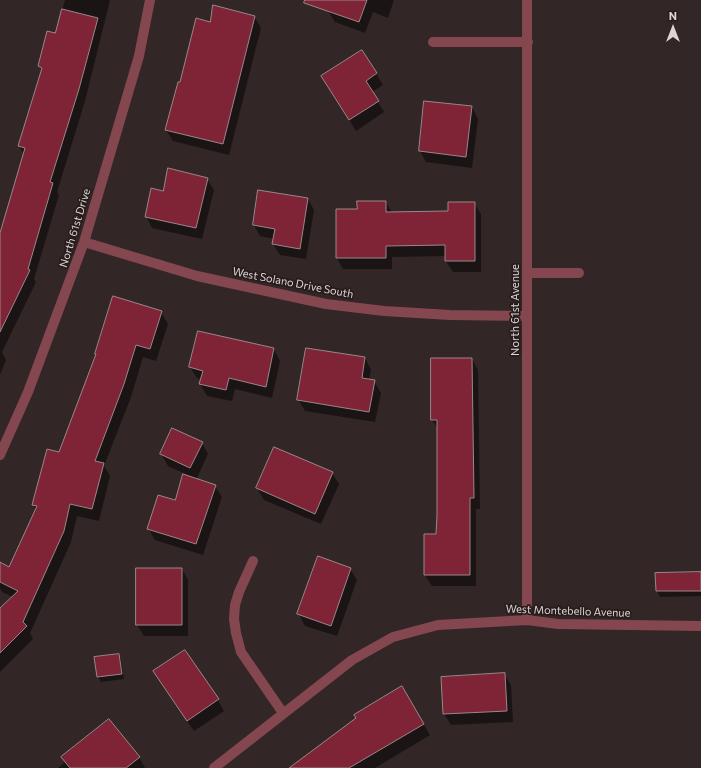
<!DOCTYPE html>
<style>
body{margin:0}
#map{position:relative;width:701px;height:768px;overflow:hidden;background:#322627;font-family:Commissioner,sans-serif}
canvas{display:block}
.north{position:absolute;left:653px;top:8px;width:40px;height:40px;-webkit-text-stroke:3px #281c1d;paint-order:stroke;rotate:0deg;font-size:11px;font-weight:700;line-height:16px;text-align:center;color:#ddd5d5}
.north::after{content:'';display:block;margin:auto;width:14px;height:18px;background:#ddd5d5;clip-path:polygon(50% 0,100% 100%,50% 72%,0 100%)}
</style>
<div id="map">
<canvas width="701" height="768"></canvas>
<div class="north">N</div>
</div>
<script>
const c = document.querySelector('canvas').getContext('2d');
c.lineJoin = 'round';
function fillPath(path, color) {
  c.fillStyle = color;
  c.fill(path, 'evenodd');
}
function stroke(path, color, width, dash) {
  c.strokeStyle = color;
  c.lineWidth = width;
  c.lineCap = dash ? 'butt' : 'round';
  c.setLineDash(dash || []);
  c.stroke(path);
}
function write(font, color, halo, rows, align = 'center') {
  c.font = font + ' Commissioner,sans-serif';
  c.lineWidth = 3.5;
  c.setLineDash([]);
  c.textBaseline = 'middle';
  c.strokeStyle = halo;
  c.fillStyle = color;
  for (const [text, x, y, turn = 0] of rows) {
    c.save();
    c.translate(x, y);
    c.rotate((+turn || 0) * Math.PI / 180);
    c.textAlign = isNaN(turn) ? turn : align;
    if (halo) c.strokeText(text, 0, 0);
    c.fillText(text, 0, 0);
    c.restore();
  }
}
fillPath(new Path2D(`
 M 65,0 L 110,0 L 85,101 L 57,192 L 59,195 L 34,279 L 36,282 L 2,352 L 6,360 L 0,375 L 0,237 L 24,155 L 19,146 L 42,71 L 39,66 L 56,34 Z
 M 331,0 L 394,0 L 388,18 L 373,12 L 365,33 L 335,22 L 328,11 Z
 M 254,16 L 261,28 L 229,155 L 173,141 L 166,130 L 210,23 Z
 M 362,51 L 383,85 L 372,92 L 384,112 L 356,131 L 329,88 Z
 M 472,107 L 478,119 L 472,168 L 426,162 L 420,151 Z
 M 207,179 L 214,190 L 202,239 L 152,228 L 146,216 L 164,192 Z
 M 308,199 L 314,210 L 306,259 L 280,255 L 273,244 L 274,239 L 260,236 L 254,225 Z
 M 386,202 L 392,213 L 450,212 L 474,203 L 481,214 L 481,272 L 453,272 L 446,261 L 446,256 L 392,257 L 392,269 L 343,269 L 337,258 L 337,210 L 358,210 Z
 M 161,312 L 168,324 L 156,361 L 143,357 L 131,397 L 104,466 L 110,476 L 99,521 L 77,516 L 71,542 L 30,633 L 33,639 L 0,672 L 0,610 L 13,597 L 2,592 L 0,588 L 0,569 L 10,568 L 36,510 L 33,505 L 60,453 L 97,356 L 96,354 Z
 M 198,332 L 274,349 L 280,361 L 272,398 L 235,389 L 232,401 L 207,396 L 200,384 L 202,380 L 197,378 L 190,367 Z
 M 365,358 L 371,370 L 369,380 L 374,381 L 381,393 L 375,422 L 305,411 L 298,399 Z
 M 472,359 L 478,370 L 480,509 L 476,509 L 476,586 L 432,586 L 425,575 L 437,535 L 438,429 L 432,420 Z
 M 202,443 L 208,454 L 196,480 L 215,486 L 222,497 L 203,555 L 155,540 L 148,528 L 175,502 L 192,477 L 168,466 L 161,454 Z
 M 332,473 L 339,484 L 321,524 L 264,500 L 257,488 Z
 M 137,569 L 182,569 L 188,580 L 188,636 L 144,636 L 137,625 Z
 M 350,569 L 357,580 L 337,636 L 305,626 L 299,614 Z
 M 701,573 L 701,596 L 660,597 L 657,591 L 656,574 Z
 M 118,655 L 121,660 L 124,679 L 101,682 L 98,677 L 95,658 Z
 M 504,674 L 511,685 L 513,722 L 451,725 L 444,714 Z
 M 161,683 L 218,700 L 224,711 L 194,731 Z
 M 402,688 L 430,735 L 375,768 L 291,768 Z
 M 62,757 L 139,757 L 145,768 L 58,768 L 65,762 Z`), '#0007');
const building = new Path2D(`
 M 305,0 L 367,0 L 359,22 L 304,3 Z
 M 213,5 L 255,16 L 223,144 L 165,130 L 178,82 L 180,82 L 196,18 L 210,22 Z
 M 62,9 L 98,18 L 79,89 L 50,182 L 53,183 L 28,269 L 30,270 L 0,332 L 0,233 L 25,148 L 18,146 L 42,68 L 38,66 L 47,31 L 55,33 Z
 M 362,50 L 377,73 L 366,81 L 379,101 L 349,120 L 321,76 Z
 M 424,101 L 472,106 L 466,157 L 419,151 Z
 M 168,168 L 208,178 L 196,228 L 145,217 L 151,188 L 163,191 Z
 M 258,190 L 308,198 L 300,249 L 272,244 L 275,229 L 253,225 Z
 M 357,201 L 386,201 L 386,212 L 448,211 L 448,202 L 475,202 L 475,261 L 445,261 L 445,245 L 386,246 L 386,258 L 336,258 L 336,209 L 357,209 Z
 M 113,296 L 162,311 L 150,349 L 136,345 L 124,384 L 95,461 L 104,463 L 92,509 L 70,504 L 64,531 L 23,622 L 27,626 L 0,653 L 0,608 L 18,591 L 0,582 L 0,562 L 9,567 L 37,506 L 32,505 L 47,449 L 59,452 L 96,354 L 95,354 Z
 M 198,331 L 274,348 L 266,387 L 229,378 L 226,390 L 199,384 L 203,371 L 189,367 Z
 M 306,348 L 365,357 L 362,378 L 375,380 L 369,412 L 297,400 Z
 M 431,358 L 472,358 L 474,498 L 470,498 L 470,575 L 424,575 L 424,534 L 436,534 L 437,515 L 437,420 L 431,420 Z
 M 172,428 L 203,442 L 190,468 L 160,454 Z
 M 274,447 L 333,472 L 315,514 L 256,488 Z
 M 183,474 L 216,485 L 196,544 L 147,529 L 158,495 L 175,500 Z
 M 318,556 L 351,568 L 331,626 L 297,614 Z
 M 136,568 L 182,568 L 182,625 L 136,625 Z
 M 701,572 L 701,591 L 656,591 L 655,573 Z
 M 185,650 L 219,699 L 187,721 L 153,671 Z
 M 119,654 L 122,674 L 97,677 L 94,657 Z
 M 505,673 L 507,711 L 443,714 L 441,677 Z
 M 402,686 L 424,724 L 349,768 L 289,768 L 356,718 L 354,715 Z
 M 109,719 L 140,757 L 126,768 L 70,768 L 61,757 Z`);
fillPath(building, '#7f2336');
stroke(building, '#988889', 1);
stroke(new Path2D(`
 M 527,273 L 579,273`), '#84474f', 10);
stroke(new Path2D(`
 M 433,42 L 528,42
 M 84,242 L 197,276 L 326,304 L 384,311 L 450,315 L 527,316
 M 0,455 L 28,392 L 84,242 L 139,56 L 150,0
 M 253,561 L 239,592 L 235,605 L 234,619 L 236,633 L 241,652 L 283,713
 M 527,620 L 527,0
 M 214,768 L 352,660 L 393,637 L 438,625 L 527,620 L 558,624 L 701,626`), '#84474f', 10);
write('11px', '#ddd5d5', '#281c1d', [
 ["North 61st Drive",75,228,-73],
 ["West Solano Drive South",293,283,11],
 ["North 61st Avenue",515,310,-90],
 ["West Montebello Avenue",568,611,2]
]);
</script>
